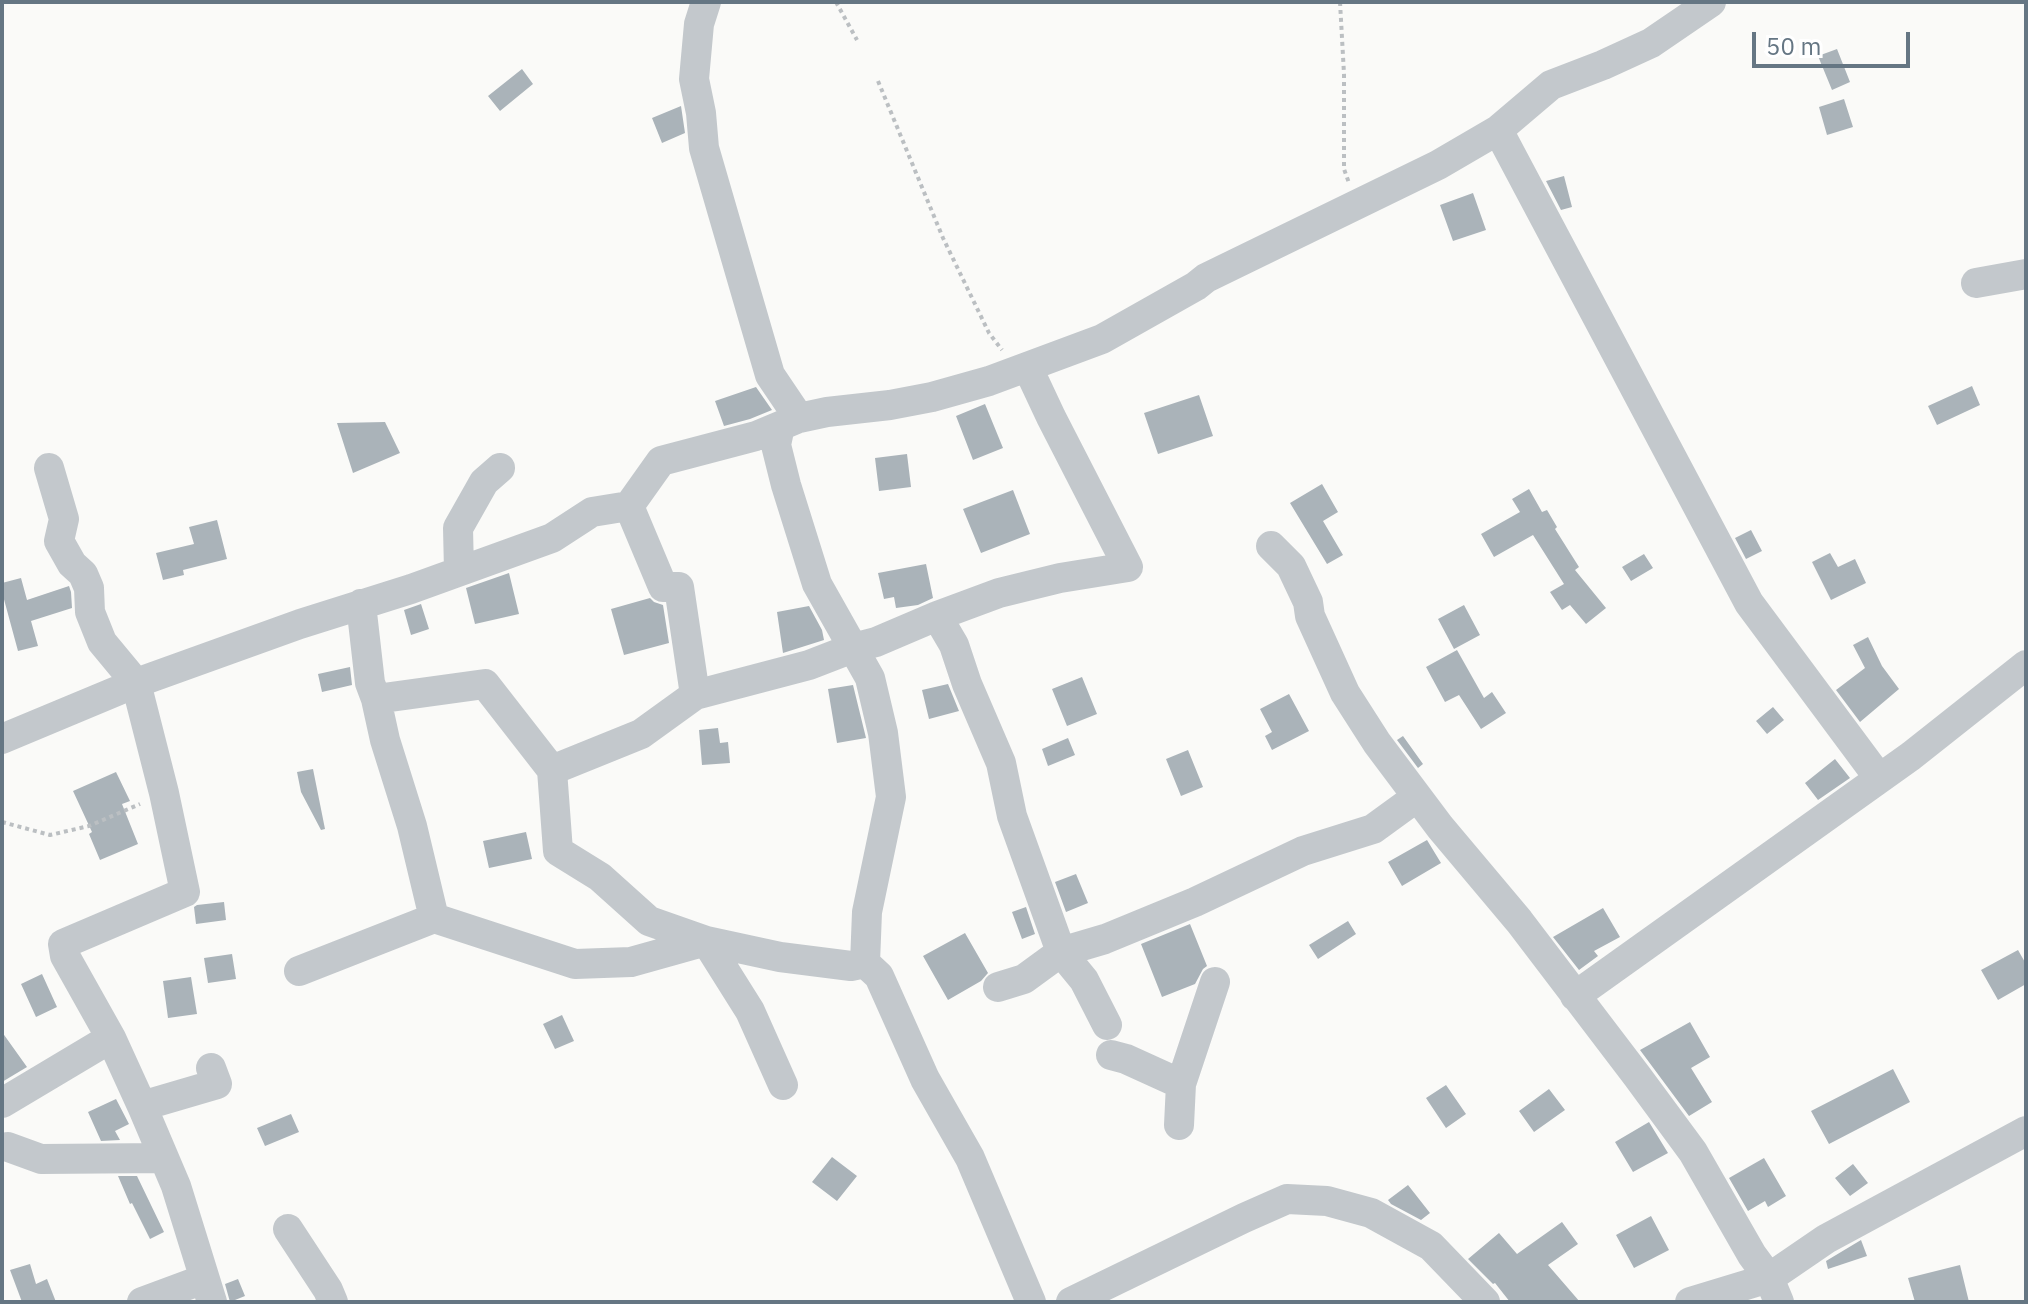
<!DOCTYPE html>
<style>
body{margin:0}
#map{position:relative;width:2028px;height:1304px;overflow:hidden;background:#fafaf8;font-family:"IBM Plex Sans",sans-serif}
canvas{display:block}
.frame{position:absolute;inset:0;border:4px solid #657683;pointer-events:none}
.scale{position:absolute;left:1752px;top:32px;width:158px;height:36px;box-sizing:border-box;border:4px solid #657683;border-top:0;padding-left:10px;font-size:24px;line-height:28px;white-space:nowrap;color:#657683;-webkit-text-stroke:6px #fff;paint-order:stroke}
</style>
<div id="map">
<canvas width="2028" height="1304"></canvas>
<div class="frame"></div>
<div class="scale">50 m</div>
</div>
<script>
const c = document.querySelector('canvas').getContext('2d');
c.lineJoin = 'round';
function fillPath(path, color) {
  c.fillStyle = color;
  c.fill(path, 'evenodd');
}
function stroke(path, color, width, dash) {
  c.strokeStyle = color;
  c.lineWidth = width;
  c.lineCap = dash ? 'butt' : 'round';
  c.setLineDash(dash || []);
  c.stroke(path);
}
fillPath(new Path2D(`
 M 1837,49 L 1850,82 L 1832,90 L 1818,56 Z
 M 522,69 L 533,84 L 500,111 L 488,96 Z
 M 1844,99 L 1853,127 L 1827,135 L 1819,107 Z
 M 681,106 L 685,133 L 662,143 L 652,118 Z
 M 1564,176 L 1572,207 L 1561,210 L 1546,181 Z
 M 1473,193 L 1486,230 L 1453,241 L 1440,205 Z
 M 1972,386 L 1980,405 L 1937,425 L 1928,406 Z
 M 756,387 L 772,410 L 750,419 L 724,426 L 715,401 Z
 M 1199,395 L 1213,436 L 1158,454 L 1144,413 Z
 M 985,404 L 1003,448 L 973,460 L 956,416 Z
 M 385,422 L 400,453 L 353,473 L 337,423 Z
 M 907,454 L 911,487 L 879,491 L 875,458 Z
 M 1322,484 L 1338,512 L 1323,521 L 1343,555 L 1327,564 L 1290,503 Z
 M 1529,489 L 1542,512 L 1547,510 L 1557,527 L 1555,529 L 1579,567 L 1575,570 L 1606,608 L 1586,624 L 1570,605 L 1562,610 L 1550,592 L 1564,584 L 1533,535 L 1494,557 L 1481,534 L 1520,512 L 1512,499 Z
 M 1013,490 L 1030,534 L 981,553 L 963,509 Z
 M 217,520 L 227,559 L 183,570 L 184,575 L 163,580 L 156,553 L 194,544 L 189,527 Z
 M 1751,530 L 1762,551 L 1746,559 L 1735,538 Z
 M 1830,553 L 1838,567 L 1855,559 L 1866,583 L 1831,600 L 1812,562 Z
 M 1644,554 L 1653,568 L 1631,581 L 1622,567 Z
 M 926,564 L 933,598 L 918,605 L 896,608 L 894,597 L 884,599 L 878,573 Z
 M 509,573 L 519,614 L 475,624 L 466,588 Z
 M 21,578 L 27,600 L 69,586 L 71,592 L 72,608 L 31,621 L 38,646 L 18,651 L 2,592 L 2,583 Z
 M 650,598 L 654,602 L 663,605 L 669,643 L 624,655 L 611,609 Z
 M 421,604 L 429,629 L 411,635 L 404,610 Z
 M 1464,605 L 1480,635 L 1454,649 L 1438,619 Z
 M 809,606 L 822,630 L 824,640 L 783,653 L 777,612 Z
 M 1868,637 L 1882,666 L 1899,689 L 1860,722 L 1836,690 L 1865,668 L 1853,645 Z
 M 1457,650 L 1484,698 L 1492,692 L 1506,713 L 1481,729 L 1459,695 L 1445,702 L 1426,667 Z
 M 350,667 L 352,685 L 322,692 L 318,674 Z
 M 1082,677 L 1097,714 L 1067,726 L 1052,689 Z
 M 948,684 L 959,711 L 929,719 L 922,690 Z
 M 853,685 L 866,738 L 837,743 L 828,689 Z
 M 1289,694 L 1309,731 L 1272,750 L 1265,736 L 1272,732 L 1260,709 Z
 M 1773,707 L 1784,720 L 1767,734 L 1756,721 Z
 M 718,728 L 720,743 L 728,742 L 730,763 L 702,765 L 699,730 Z
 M 1403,736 L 1423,764 L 1418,768 L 1397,740 Z
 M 1068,738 L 1075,755 L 1048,766 L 1042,749 Z
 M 1188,750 L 1203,787 L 1181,796 L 1166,759 Z
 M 1835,759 L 1850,778 L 1818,800 L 1805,783 Z
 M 313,769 L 325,829 L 321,830 L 301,792 L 297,772 Z
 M 116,772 L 130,801 L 122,804 L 138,844 L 100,860 L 89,834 L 92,832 L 73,791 Z
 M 526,832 L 532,859 L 489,868 L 483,841 Z
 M 1427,840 L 1441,863 L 1402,886 L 1388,862 Z
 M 1076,874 L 1088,903 L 1066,912 L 1055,882 Z
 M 224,902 L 226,920 L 196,924 L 194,907 L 197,905 Z
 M 1026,907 L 1035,934 L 1022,939 L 1012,912 Z
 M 1603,908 L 1620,937 L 1594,951 L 1598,956 L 1579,970 L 1553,937 Z
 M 1348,921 L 1356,934 L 1318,959 L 1309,945 Z
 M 1190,924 L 1207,966 L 1203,969 L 1195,984 L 1162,997 L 1141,944 Z
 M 965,933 L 988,973 L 981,981 L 948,1000 L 923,956 Z
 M 2018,950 L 2026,964 L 2026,984 L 1998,1000 L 1981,970 Z
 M 232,954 L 236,979 L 208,983 L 204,958 Z
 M 42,974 L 57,1007 L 36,1017 L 21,984 Z
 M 191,977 L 197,1014 L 168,1018 L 163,981 Z
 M 562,1015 L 574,1041 L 555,1049 L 543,1024 Z
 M 1690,1022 L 1710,1057 L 1691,1068 L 1712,1102 L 1689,1116 L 1640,1050 Z
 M 2,1032 L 27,1067 L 2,1082 Z
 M 1893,1069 L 1910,1102 L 1829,1144 L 1811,1111 Z
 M 1446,1085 L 1466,1114 L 1446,1128 L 1426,1098 Z
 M 1549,1089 L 1565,1110 L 1534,1132 L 1519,1111 Z
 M 116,1099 L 129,1124 L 115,1131 L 120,1140 L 101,1141 L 88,1112 Z
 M 291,1114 L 299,1132 L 265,1146 L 257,1128 Z
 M 1649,1122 L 1668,1153 L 1633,1172 L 1615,1142 Z
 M 832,1157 L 857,1176 L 837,1201 L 812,1182 Z
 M 1764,1158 L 1786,1196 L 1768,1207 L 1765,1201 L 1748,1211 L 1729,1178 Z
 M 1853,1164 L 1868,1183 L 1850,1196 L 1835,1178 Z
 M 118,1176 L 137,1176 L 164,1232 L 150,1239 L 132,1203 L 130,1204 Z
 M 1408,1185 L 1430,1213 L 1421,1220 L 1391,1204 L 1388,1200 Z
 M 1651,1216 L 1669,1250 L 1634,1268 L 1616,1235 Z
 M 1562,1222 L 1578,1244 L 1548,1265 L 1580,1302 L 1510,1302 L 1495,1283 L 1493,1284 L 1468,1259 L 1499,1233 L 1517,1254 Z
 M 1861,1240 L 1867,1256 L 1828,1269 L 1826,1261 Z
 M 30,1264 L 36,1284 L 47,1279 L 56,1302 L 22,1302 L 10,1270 Z
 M 1960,1265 L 1969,1302 L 1915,1302 L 1908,1278 Z
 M 238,1279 L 245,1296 L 230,1302 L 225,1284 Z`), '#aab3b9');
stroke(new Path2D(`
 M 836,2 L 857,40
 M 1340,2 L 1344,74 L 1344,169 L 1349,183
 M 878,81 L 943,238 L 989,333 L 1002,350
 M 2,822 L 50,835 L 89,826 L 140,804`), '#bbbfc2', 4, [4, 4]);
stroke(new Path2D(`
 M 706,2 L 699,24 L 694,79 L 701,113 L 704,148 L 770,375 L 799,418
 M 1498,130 L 1749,603 L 1879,778
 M 1976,283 L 2026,274
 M 780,426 L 776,445 L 786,485 L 817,584 L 870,678 L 883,733 L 891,797 L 867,912 L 865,963 L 879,976 L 925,1079 L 970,1158 L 1031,1302
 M 49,468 L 64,519 L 59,541 L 72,564 L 83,574 L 89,588 L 90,612 L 102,642 L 136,683 L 164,793 L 185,892 L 63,944 L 65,956 L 111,1038 L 142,1106 L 176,1186 L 212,1302
 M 1271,546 L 1291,566 L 1308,602 L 1310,616 L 1345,693 L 1377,743 L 1440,827 L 1519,921 L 1637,1076 L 1693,1152 L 1752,1255 L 1769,1278 L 1779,1302
 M 459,571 L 458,528 L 484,482 L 500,468
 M 937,616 L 954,645 L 967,684 L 1001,763 L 1012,816 L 1061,952 L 1084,980 L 1107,1025
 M 695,695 L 809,665 L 853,648 L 876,642 L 937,616 L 999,593 L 1060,578 L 1128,567 L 1051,417 L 1028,368
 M 376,699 L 485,684 L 552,770 L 641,734 L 695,695 L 679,587 L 663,587 L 629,506
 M 2,739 L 136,683 L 300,624 L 411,589 L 552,538 L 592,512 L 629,506 L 661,461 L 756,436 L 799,418 L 827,412 L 890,405 L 932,397 L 989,381 L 1102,339 L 1196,286 L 1206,278 L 1438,165 L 1498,130 L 1551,85 L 1603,65 L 1651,43 L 1711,2
 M 552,770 L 558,851 L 600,877 L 649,921 L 706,941 L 780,957 L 851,966 L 865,963
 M 434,918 L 575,964 L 631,962 L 706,941 L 750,1011 L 783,1085
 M 299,971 L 434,918 L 412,826 L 385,740 L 376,699 L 370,683 L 361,604
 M 998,987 L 1024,979 L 1061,952 L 1105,939 L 1195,902 L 1303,851 L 1373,829 L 1417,797
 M 1575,996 L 1911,756 L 2026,665
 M 1111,1055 L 1126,1059 L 1181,1084
 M 2,1103 L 111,1038
 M 142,1106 L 217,1084 L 211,1068
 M 1179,1125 L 1181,1084 L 1215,982
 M 8,1147 L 41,1159 L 164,1158
 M 288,1229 L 328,1290 L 333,1302
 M 142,1302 L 204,1279
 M 1071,1302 L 1244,1218 L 1287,1199 L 1327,1201 L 1371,1213 L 1431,1246 L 1485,1302
 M 1690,1302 L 1769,1278 L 1826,1239 L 2026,1131`), '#c3c8cc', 30);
</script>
